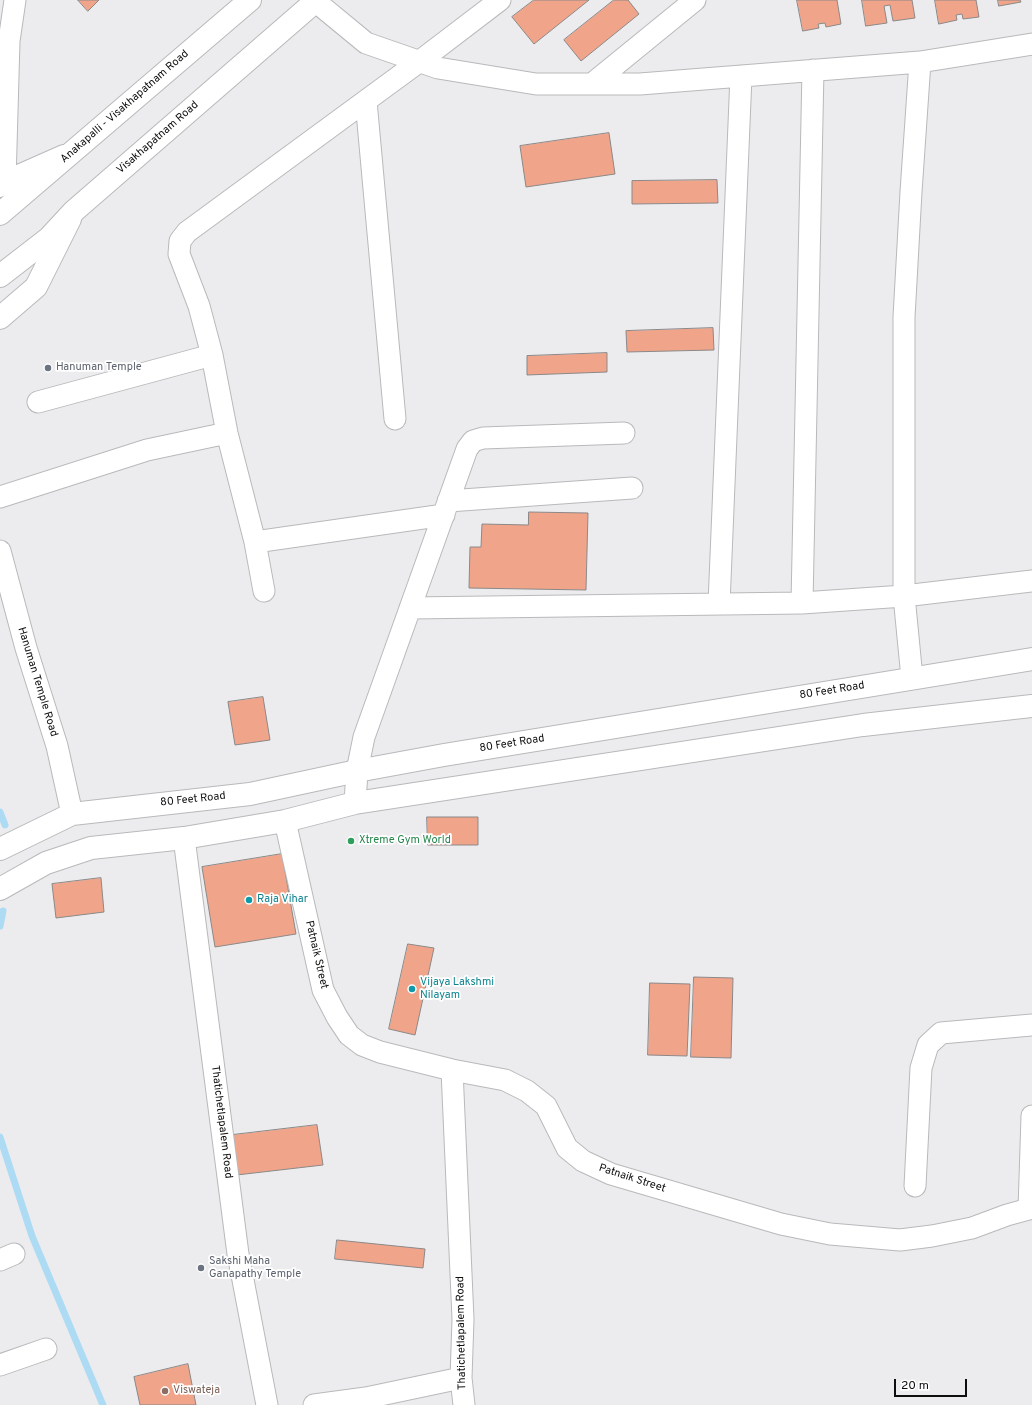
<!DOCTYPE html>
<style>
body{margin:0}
#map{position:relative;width:1032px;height:1405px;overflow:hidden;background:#ececef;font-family:Overpass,sans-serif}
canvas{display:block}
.scale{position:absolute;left:894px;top:1379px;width:73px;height:18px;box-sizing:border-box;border:2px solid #0e0e0e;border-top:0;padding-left:5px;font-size:12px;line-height:14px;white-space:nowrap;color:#0e0e0e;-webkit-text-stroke:3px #fff;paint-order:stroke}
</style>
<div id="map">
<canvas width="1032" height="1405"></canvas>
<div class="scale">20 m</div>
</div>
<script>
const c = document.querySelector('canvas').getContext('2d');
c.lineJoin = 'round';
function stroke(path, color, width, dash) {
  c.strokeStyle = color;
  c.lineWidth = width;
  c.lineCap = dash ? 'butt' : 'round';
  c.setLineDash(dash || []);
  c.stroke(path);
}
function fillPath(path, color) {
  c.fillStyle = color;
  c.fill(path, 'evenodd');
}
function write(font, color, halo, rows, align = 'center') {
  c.font = font + ' Overpass,sans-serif';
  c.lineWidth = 3.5;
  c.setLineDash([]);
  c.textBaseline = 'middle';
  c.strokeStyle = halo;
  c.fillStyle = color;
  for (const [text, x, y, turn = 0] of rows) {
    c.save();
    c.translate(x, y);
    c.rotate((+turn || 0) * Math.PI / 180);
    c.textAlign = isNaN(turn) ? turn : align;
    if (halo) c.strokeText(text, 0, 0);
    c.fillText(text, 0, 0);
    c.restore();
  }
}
stroke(new Path2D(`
 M 0,812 L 5,825
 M 0,926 L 3,911
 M 0,1137 L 32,1236 L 103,1405`), '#aedbf4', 7);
const building = new Path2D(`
 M 78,0 L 99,0 L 88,11 Z
 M 534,0 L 589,0 L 534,44 L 512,17 Z
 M 614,0 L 628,0 L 639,14 L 581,61 L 564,40 Z
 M 797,0 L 837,0 L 841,24 L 826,27 L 825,23 L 818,24 L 819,28 L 803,31 Z
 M 862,0 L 912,0 L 915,18 L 893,21 L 890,5 L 884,6 L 887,23 L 866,26 Z
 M 935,0 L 976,0 L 979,17 L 963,19 L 962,14 L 956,15 L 957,20 L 939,24 Z
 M 998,0 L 1020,0 L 1021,2 L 999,6 Z
 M 609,133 L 615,174 L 526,187 L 520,146 Z
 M 717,180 L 718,203 L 632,204 L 632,181 Z
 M 713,328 L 714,350 L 627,352 L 626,331 Z
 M 607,353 L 607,372 L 527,375 L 527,356 Z
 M 529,512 L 588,513 L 586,590 L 469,588 L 470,547 L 481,547 L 482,524 L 528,525 Z
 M 263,697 L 270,740 L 235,745 L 228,702 Z
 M 427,817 L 478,817 L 478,845 L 428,845 Z
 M 282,854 L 296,934 L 215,947 L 202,867 Z
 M 101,878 L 104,912 L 56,918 L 52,884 Z
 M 408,944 L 434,948 L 415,1035 L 389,1029 Z
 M 694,977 L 733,978 L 731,1058 L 691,1057 Z
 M 650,983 L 690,984 L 687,1056 L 648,1055 Z
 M 317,1125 L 323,1165 L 228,1176 L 224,1136 Z
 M 337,1240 L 425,1249 L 423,1268 L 335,1259 Z
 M 188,1364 L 196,1405 L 140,1405 L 134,1377 Z`);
fillPath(building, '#f0a58b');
stroke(building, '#8b8887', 1);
const minor = new Path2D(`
 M 315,1 L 366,43 L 438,68 L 536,84 L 640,84 L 920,62 L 1032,44
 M 592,84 L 695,0
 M 366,101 L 395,419
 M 5,182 L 9,41 L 15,0
 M 38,402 L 212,355
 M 0,497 L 147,450 L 227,433
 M 448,501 L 632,488
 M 255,542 L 444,515
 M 0,551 L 26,648 L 57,746 L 72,814
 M 264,591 L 255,542 L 227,433 L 212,355 L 199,306 L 179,254 L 180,241 L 187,232 L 420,61 L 500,0
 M 802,603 L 813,70
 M 719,604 L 741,76
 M 410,608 L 802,603 L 904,596 L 1032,581
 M 912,678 L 904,596 L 904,317 L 911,192 L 920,62
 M 355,803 L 357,771 L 364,737 L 467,449 L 473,441 L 483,438 L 624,433
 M 285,821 L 323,990 L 337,1017 L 349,1035 L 362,1045 L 380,1052 L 452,1070 L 505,1080 L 527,1091 L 546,1106 L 567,1148 L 583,1161 L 611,1174 L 781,1224 L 830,1234 L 900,1240 L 932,1236 L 972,1228 L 1007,1215 L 1032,1208
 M 184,838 L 238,1254 L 267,1405
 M 452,1070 L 463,1319 L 461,1378 L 464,1405
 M 915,1186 L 921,1068 L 928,1045 L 941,1033 L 1032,1025
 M 1029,1209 L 1032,1116
 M 0,1260 L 14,1254
 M 0,1365 L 46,1349
 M 314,1405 L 366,1398 L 461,1378`);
const tertiary = new Path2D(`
 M 0,186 L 5,182 L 64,156
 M 0,318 L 36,287 L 70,219
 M 0,849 L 72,814 L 250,794 L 357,771 L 444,755 L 1032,659
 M 0,889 L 46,863 L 91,848 L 184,838 L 285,821 L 355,803 L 863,725 L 1032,706`);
const primary = new Path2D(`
 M 0,214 L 250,0
 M 0,276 L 49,238 L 74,211 L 317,0`);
stroke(minor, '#b8b9bb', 23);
stroke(tertiary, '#b8b9bb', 24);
stroke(primary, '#b8b9bb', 24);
stroke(minor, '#fff', 21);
stroke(tertiary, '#fff', 22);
stroke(primary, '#fff', 22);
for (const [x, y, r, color] of [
 [48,368,4,"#6b7280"],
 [351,841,4,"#2e9e5b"],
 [249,900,4,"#0f9aa8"],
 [412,989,4,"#0f9aa8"],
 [201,1268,4,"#6b7280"],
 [165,1391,4,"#8d6e63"]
]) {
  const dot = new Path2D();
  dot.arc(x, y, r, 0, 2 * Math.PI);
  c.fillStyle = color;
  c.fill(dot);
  stroke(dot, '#fff', 1.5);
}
write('11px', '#0e0e0e', '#fff', [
 ["Anakapalli - Visakhapatnam Road",125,107,-41],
 ["Visakhapatnam Road",158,138,-41],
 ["Hanuman Temple Road",37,682,73],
 ["80 Feet Road",832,691,-9],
 ["80 Feet Road",512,744,-9],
 ["80 Feet Road",193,800,-6],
 ["Patnaik Street",316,955,77],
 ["Thatichetlapalem Road",221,1122,83],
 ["Patnaik Street",632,1179,18],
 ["Thatichetlapalem Road",462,1333,-91]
]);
write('11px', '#5b616d', '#fff', [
 ["Hanuman Temple",56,368],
 ["Sakshi Maha",209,1262],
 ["Ganapathy Temple",209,1275]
], 'left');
write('11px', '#27864d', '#fff', [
 ["Xtreme Gym World",359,841]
], 'left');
write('11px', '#0d838f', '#fff', [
 ["Raja Vihar",257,900],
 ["Vijaya Lakshmi",420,983],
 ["Nilayam",420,996]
], 'left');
write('11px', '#785e54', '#fff', [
 ["Viswateja",173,1391]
], 'left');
</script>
